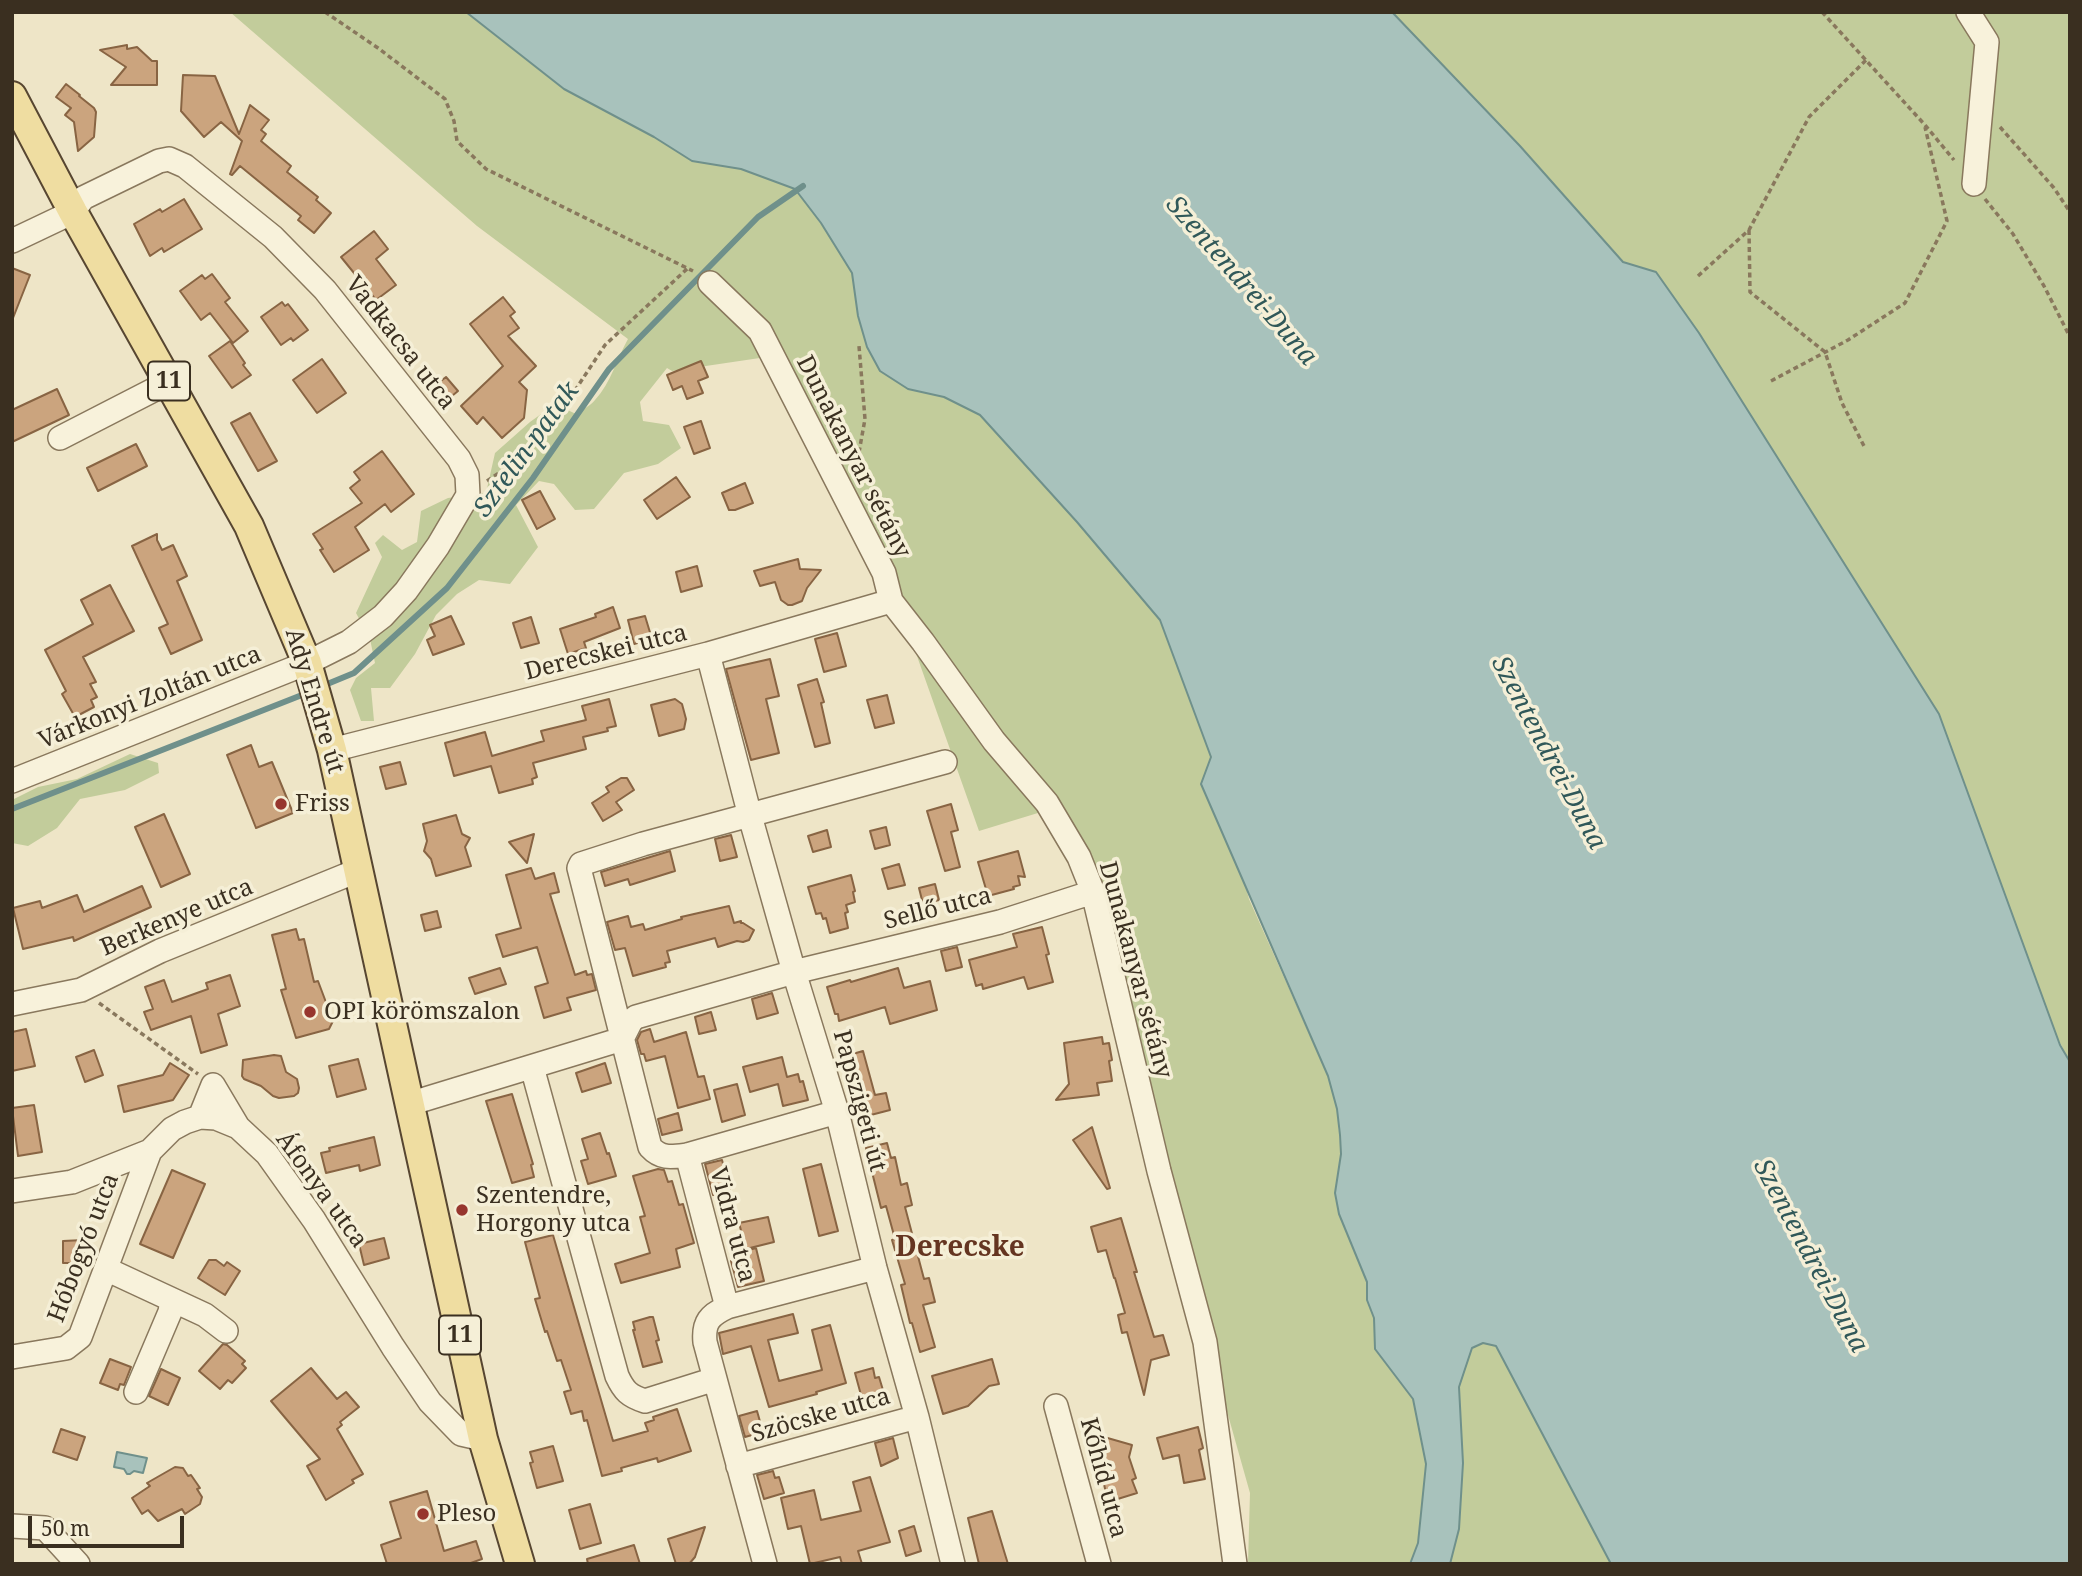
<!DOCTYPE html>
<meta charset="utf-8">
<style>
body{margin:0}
#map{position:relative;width:2082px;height:1576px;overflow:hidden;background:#eee5c7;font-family:"Noto Serif",serif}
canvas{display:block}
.frame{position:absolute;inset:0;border:14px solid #3a2f20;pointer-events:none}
.scale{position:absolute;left:28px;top:1516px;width:156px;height:32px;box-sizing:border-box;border:4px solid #3a2f20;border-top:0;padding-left:9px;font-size:21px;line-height:24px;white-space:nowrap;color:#3a2f20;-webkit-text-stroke:5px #f5efd7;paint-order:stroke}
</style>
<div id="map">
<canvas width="2082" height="1576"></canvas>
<div class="frame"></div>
<div class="scale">50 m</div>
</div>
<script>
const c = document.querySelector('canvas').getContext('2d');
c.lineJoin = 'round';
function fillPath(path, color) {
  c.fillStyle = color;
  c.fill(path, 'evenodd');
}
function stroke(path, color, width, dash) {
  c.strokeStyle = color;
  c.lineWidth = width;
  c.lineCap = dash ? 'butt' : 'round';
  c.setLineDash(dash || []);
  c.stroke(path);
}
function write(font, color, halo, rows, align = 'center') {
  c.font = font + ' "Noto Serif",serif';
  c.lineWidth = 7;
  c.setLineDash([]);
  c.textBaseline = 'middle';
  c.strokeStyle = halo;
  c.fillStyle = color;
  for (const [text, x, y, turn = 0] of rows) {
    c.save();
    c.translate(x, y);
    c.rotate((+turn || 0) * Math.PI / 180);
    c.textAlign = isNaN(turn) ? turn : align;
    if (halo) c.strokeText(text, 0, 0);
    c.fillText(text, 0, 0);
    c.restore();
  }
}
fillPath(new Path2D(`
 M 230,12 L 466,12 L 564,89 L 655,137 L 692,161 L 741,169 L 795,189 L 821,223 L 852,273 L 858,316 L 867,347 L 908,389 L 944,397 L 980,415 L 1077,522 L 1160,620 L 1211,757 L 1249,899 L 1328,1076 L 1337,1109 L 1341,1154 L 1335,1193 L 1339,1214 L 1367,1282 L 1367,1300 L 1374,1318 L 1375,1349 L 1413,1399 L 1426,1464 L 1418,1543 L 1410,1564 L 1248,1564 L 1250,1493 L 1062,826 L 1051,809 L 979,831 L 901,611 L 780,355 L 672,371 L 667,368 L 640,402 L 643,421 L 669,425 L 681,448 L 658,464 L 624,473 L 594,509 L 575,510 L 554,484 L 539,481 L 516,505 L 538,547 L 510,584 L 479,580 L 457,594 L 436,615 L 415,654 L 390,688 L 371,688 L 374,721 L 361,721 L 350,690 L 356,678 L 375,663 L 370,639 L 356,613 L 382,557 L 375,543 L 383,535 L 402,550 L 417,542 L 421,511 L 448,498 L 486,493 L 495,453 L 530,422 L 555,404 L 576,414 C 582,410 590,406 595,400 C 611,383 617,358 628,339 L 477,226 Z
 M 1392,12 L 2070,12 L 2070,1062 L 1656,272 L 1623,262 L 1520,146 Z
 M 130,754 L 158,763 L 159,773 L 125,790 L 80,799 L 57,828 L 28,846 L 12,843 L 12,800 L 38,787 L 77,779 Z
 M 1483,1343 L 1496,1346 L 1611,1564 L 1450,1564 L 1459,1529 L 1463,1463 L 1459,1387 L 1472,1348 Z`), '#c2cc9b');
const water = new Path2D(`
 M 466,12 L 1392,12 L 1520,146 L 1623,262 L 1656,272 L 1699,333 L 1939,714 L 2060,1045 L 2070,1062 L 2070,1564 L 1611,1564 L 1496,1346 L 1483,1343 L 1472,1348 L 1459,1387 L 1463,1463 L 1459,1529 L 1450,1564 L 1410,1564 L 1418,1543 L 1426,1464 L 1413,1399 L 1375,1349 L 1374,1318 L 1367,1300 L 1367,1282 L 1339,1214 L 1335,1193 L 1341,1154 L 1340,1135 L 1337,1109 L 1328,1076 L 1201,784 L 1211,757 L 1160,620 L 1077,522 L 980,415 L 944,397 L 908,389 L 880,371 L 867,347 L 858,316 L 852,273 L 821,223 L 795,189 L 741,169 L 692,161 L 654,137 L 564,89 Z
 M 117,1452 L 147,1458 L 143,1473 L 134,1471 L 130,1474 L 127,1474 L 124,1469 L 114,1467 Z`);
fillPath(water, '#a8c2bc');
stroke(water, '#6f908b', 2);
stroke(new Path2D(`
 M 320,687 L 354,673 L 447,588 L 533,478 L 609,369 L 758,217 L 803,186
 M 12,809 L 307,693`), '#6f908b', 6);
const building = new Path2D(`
 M 127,45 L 127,49 L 137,47 L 152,61 L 157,61 L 157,85 L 111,85 L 126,67 L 100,50 Z
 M 183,75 L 215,76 L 239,134 L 250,105 L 269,120 L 261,130 L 266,134 L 261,141 L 291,166 L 287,172 L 318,197 L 316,200 L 331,213 L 314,233 L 298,220 L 301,216 L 240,166 L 232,175 L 230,174 L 242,141 L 221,122 L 204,137 L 181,111 Z
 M 66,84 L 80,95 L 79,96 L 94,108 L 96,112 L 94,137 L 78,151 L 74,122 L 65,115 L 71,108 L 56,97 Z
 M 184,199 L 202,229 L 164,252 L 162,248 L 150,256 L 134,224 L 160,209 L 162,212 Z
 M 374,231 L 388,249 L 376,259 L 396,285 L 376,300 L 341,257 Z
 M 12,268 L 30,275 L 13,318 L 12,318 Z
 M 212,274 L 230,298 L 225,302 L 248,331 L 233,343 L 210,313 L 201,320 L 180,291 L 202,275 L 205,279 Z
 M 503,297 L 515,312 L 510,316 L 519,328 L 508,336 L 536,366 L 519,382 L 527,390 L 524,418 L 502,438 L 483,417 L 477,424 L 461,406 L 503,366 L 470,324 Z
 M 282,302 L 285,306 L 288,304 L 308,330 L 293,341 L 291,338 L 281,345 L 261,317 Z
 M 230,341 L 245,363 L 243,365 L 251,375 L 232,388 L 209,356 Z
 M 322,359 L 346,393 L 317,413 L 293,380 Z
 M 701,361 L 708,377 L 698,381 L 703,393 L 687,399 L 682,386 L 673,390 L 667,375 Z
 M 446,377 L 458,391 L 441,405 L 429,390 Z
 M 57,389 L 69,415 L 12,442 L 12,410 Z
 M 250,413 L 277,461 L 258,471 L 231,423 Z
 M 701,421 L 710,448 L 694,454 L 684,427 Z
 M 136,444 L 147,466 L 98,491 L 87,468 Z
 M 382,451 L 414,494 L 391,512 L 385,504 L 355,527 L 369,550 L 334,572 L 320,550 L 323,549 L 313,534 L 362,503 L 350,488 L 360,480 L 354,472 Z
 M 676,477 L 690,497 L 657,519 L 644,500 Z
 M 745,483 L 753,503 L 735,510 L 729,510 L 722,493 Z
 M 540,491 L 555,519 L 537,529 L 522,500 Z
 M 157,534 L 157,540 L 162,550 L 173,545 L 187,576 L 177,581 L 202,640 L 171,654 L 159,628 L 168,624 L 132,546 Z
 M 798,559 L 800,569 L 821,570 L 807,588 L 802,601 L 792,605 L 788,605 L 781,600 L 775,582 L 760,586 L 754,571 Z
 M 697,566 L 702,586 L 681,592 L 676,572 Z
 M 110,585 L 134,631 L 83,657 L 96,682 L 90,684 L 97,697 L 91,700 L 94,707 L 75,717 L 62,694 L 66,691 L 45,650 L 93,624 L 81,600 Z
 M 613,607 L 620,628 L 584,642 L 586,648 L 568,654 L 560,629 L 596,617 L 595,614 Z
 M 451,616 L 464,644 L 433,655 L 427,640 L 435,636 L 430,625 Z
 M 645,616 L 652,639 L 634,644 L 628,620 Z
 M 531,617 L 539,643 L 521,648 L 513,623 Z
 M 837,633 L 846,666 L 824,672 L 815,639 Z
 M 770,659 L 779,696 L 766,699 L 779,753 L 751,760 L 726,669 Z
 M 817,679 L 824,702 L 821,703 L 830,743 L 815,747 L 798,685 Z
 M 887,695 L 894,723 L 875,728 L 867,700 Z
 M 609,699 L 616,726 L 607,728 L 608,731 L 583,737 L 586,749 L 533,763 L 537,777 L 532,779 L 533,784 L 499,793 L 491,766 L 454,776 L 445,743 L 485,732 L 492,756 L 544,741 L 541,731 L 586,720 L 582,706 Z
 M 675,699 L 682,704 L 686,719 L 684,729 L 659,736 L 651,705 Z
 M 251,745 L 259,767 L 272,762 L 293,813 L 256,828 L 227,755 Z
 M 400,762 L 406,784 L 386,789 L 380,767 Z
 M 621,778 L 627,778 L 634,790 L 616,802 L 622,810 L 603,821 L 592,803 L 609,792 L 606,787 Z
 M 951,804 L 958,830 L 951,832 L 960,867 L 945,871 L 927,811 Z
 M 164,814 L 190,874 L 161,887 L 135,827 Z
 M 456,815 L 462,834 L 470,838 L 465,847 L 471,866 L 436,876 L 431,859 L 424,851 L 427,841 L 423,824 Z
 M 886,827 L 890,845 L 875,849 L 870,831 Z
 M 827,830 L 831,847 L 813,852 L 808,836 Z
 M 534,834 L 527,863 L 509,842 Z
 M 731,835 L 737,857 L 720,861 L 715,839 Z
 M 670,851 L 675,871 L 630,885 L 628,879 L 605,886 L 601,872 Z
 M 1018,851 L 1025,877 L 1018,876 L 1020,885 L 1013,887 L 1014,889 L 988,896 L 978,862 Z
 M 899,864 L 905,885 L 888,889 L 882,869 Z
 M 531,868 L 535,879 L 554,873 L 559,892 L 550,894 L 575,975 L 586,971 L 587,975 L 592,974 L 596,990 L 567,998 L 571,1010 L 544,1018 L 535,987 L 548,983 L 537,947 L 503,957 L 496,935 L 521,928 L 506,875 Z
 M 851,875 L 855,891 L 853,892 L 855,902 L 846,905 L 848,912 L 845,913 L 848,928 L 830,933 L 826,918 L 823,919 L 821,913 L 816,914 L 808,887 Z
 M 935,884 L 939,900 L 923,904 L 919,888 Z
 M 142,886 L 151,907 L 74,941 L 73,937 L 23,949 L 13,908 L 40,901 L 42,908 L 77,895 L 84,912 Z
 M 729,906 L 734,923 L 741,921 L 741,923 L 743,923 L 754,930 L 749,940 L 743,942 L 737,941 L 718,947 L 715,938 L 667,951 L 670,962 L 665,963 L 666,967 L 633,976 L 625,948 L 615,950 L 607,922 L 628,916 L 631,927 L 643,924 L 645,930 L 682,919 L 681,917 Z
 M 437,911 L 441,927 L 425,931 L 421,915 Z
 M 1042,927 L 1049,954 L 1046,955 L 1053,982 L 1028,989 L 1024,977 L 983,989 L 982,984 L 976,986 L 969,960 L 1017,947 L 1013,934 Z
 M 296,929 L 299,940 L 304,939 L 314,982 L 318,981 L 333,1021 L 329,1029 L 296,1038 L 281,990 L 286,989 L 272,935 Z
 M 957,947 L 962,967 L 946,971 L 941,951 Z
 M 500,968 L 506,984 L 475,994 L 469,978 Z
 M 898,968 L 904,988 L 930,981 L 937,1010 L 890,1024 L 885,1007 L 839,1021 L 838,1014 L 835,1014 L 827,987 L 850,980 L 851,982 Z
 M 230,975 L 240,1006 L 218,1014 L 227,1045 L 201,1053 L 191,1016 L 151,1030 L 144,1012 L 153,1009 L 145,987 L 164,980 L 172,1002 L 208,989 L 206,983 Z
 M 772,993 L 778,1013 L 757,1019 L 752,999 Z
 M 711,1012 L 716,1030 L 699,1034 L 695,1017 Z
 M 26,1029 L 35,1066 L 12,1071 L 12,1032 Z
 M 650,1029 L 654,1042 L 686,1032 L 698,1077 L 704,1076 L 710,1099 L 678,1108 L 665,1056 L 646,1061 L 644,1054 L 641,1054 L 637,1040 L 641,1032 Z
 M 1102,1037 L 1103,1044 L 1109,1043 L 1112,1060 L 1109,1061 L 1112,1081 L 1097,1083 L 1099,1095 L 1056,1100 L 1069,1084 L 1064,1043 Z
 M 94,1050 L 103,1075 L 85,1082 L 76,1057 Z
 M 863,1051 L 875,1095 L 886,1093 L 890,1110 L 863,1117 L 853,1078 L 849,1079 L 842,1057 Z
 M 274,1055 L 281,1056 L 286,1072 L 297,1079 L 299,1088 L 298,1093 L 294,1096 L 279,1098 L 273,1096 L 261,1086 L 244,1079 L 242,1076 L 243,1060 Z
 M 782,1057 L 787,1077 L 798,1074 L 800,1082 L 803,1081 L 808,1100 L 783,1106 L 778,1084 L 750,1092 L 743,1067 Z
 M 358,1059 L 366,1089 L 337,1097 L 329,1066 Z
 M 170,1063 L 189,1075 L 173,1100 L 124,1112 L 118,1086 L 163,1075 Z
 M 605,1063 L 611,1083 L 582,1092 L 576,1073 Z
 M 737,1084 L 745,1115 L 722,1122 L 714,1090 Z
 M 512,1094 L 533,1164 L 531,1165 L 534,1177 L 512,1183 L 486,1101 Z
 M 34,1105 L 42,1152 L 18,1156 L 12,1108 Z
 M 678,1113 L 682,1130 L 662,1135 L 658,1119 Z
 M 1092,1127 L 1110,1188 L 1107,1189 L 1073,1140 Z
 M 600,1133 L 607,1154 L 609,1153 L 616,1176 L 588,1184 L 581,1161 L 588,1159 L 582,1139 Z
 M 374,1137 L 380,1165 L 360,1171 L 359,1165 L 326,1173 L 321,1153 L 330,1151 L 329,1148 Z
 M 887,1143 L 891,1158 L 895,1157 L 901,1185 L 907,1183 L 912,1205 L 905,1207 L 924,1279 L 929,1278 L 935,1302 L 923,1305 L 935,1347 L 920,1352 L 912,1323 L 910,1323 L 901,1285 L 905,1284 L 892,1240 L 895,1239 L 886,1206 L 881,1208 L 866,1148 Z
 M 722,1160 L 730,1191 L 713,1195 L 705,1164 Z
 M 821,1164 L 838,1231 L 819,1236 L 803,1169 Z
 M 658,1169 L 664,1170 L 668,1182 L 672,1181 L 679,1205 L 683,1204 L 694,1243 L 676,1249 L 680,1267 L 621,1283 L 615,1264 L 650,1253 L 640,1217 L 645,1216 L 633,1176 Z
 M 172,1170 L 205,1184 L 173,1258 L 140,1244 Z
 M 768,1217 L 774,1242 L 746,1249 L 739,1223 Z
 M 1121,1218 L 1137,1272 L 1134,1272 L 1154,1337 L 1163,1335 L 1169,1355 L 1151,1360 L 1144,1395 L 1127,1332 L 1122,1333 L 1118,1315 L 1125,1313 L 1115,1278 L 1114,1278 L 1106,1250 L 1098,1252 L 1091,1227 Z
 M 553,1235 L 613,1441 L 648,1431 L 645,1423 L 654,1420 L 653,1417 L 677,1409 L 691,1451 L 658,1462 L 657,1458 L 621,1468 L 622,1471 L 602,1476 L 587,1420 L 584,1421 L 582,1411 L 571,1414 L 564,1392 L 571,1390 L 561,1360 L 557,1361 L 547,1331 L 545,1332 L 535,1299 L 540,1298 L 525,1242 Z
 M 384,1238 L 389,1258 L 364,1265 L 359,1244 Z
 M 84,1240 L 83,1263 L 63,1263 L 63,1241 Z
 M 756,1248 L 764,1281 L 738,1287 L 731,1261 L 737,1259 L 736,1257 L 739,1256 L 738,1253 Z
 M 209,1260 L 216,1260 L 224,1266 L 227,1262 L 240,1271 L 225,1295 L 198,1278 Z
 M 793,1314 L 798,1333 L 768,1340 L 779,1381 L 822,1370 L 812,1330 L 830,1325 L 846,1383 L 816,1392 L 817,1394 L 769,1407 L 751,1346 L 723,1354 L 719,1333 Z
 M 650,1317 L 653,1317 L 659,1340 L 656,1341 L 662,1362 L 643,1367 L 633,1330 L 635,1330 L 633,1322 Z
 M 223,1344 L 227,1345 L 245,1361 L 242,1364 L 246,1368 L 232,1383 L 228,1380 L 220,1389 L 199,1371 Z
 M 110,1359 L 131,1367 L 124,1385 L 120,1384 L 118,1390 L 100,1383 Z
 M 992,1359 L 999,1384 L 989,1386 L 968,1406 L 943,1414 L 932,1376 Z
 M 311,1368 L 337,1399 L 346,1392 L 359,1407 L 340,1422 L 342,1425 L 337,1429 L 363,1474 L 352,1480 L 354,1483 L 326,1500 L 307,1466 L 320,1459 L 271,1401 Z
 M 873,1368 L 875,1378 L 879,1377 L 886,1400 L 864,1406 L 855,1373 Z
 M 161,1369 L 180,1378 L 168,1405 L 149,1396 Z
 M 757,1411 L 763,1432 L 745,1437 L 739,1416 Z
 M 1198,1427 L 1203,1448 L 1199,1450 L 1205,1479 L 1184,1483 L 1179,1455 L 1163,1459 L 1157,1438 Z
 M 61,1429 L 85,1437 L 77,1460 L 53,1452 Z
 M 1104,1437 L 1132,1445 L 1129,1457 L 1136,1478 L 1132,1480 L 1137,1493 L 1108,1502 L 1099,1462 Z
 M 893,1438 L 898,1458 L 881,1466 L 875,1443 Z
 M 553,1446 L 563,1481 L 537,1488 L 530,1463 L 533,1462 L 530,1452 Z
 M 175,1467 L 183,1468 L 188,1476 L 191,1475 L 200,1488 L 197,1489 L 202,1497 L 200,1504 L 185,1514 L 182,1509 L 158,1521 L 148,1510 L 142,1514 L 132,1498 L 150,1486 L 147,1483 Z
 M 773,1471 L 775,1478 L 779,1477 L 784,1493 L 764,1499 L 757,1475 Z
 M 870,1477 L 890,1542 L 858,1551 L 862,1564 L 842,1564 L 840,1557 L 810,1564 L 801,1526 L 788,1529 L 781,1498 L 814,1490 L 821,1520 L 861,1511 L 853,1482 Z
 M 427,1491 L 444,1551 L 476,1541 L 482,1559 L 468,1564 L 387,1564 L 381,1545 L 401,1538 L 390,1502 Z
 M 590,1504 L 601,1543 L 580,1549 L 569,1510 Z
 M 992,1511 L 1004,1551 L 1008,1564 L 979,1564 L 968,1518 Z
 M 914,1526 L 921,1551 L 906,1556 L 899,1531 Z
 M 705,1527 L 695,1557 L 689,1564 L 676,1564 L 668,1539 Z
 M 634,1545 L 640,1564 L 588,1564 L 587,1559 Z`);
fillPath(building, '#cba47e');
stroke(building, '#886443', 2);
const minor = new Path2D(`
 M 1968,12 L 1987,42 L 1974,184
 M 12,241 L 73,212 L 83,198 L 159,161 L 169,159 L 185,166 L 273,237 L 325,290 L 459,459 L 467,475 L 468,495 L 438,546 L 406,591 L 383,616 L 349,642 L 307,663 L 12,781
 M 710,283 L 760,331 L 884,573 L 891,601 L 923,642 L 994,741 L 1047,803 L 1079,857 L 1093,892 L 1159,1171 L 1205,1342 L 1235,1564
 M 60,438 L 169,382
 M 708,654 L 750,816 L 794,972 L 837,1112 L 875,1268 L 917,1417 L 953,1564
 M 332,750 L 708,654 L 891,601
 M 12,1004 L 81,990 L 160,951 L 359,870
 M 532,1067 L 617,1376 C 624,1391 629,1396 645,1401 L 715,1379
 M 409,1104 L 622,1039 L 631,1021 L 636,1017 L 794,972 L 1000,922 L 1093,892
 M 837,1112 L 687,1155 C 671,1157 661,1159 650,1147 L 579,868 L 581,864 L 643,844 L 945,762
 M 200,1117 L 213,1085 L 238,1127
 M 687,1155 L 727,1307 C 710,1315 703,1322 705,1342 L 765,1564
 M 12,1191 L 72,1182 L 150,1151 L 172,1129 L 185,1122 L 200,1117 L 216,1118 L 238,1127 L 267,1154 L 314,1220 L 393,1347 L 430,1402 L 461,1434 L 483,1439
 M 106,1269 L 205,1315 L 226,1331
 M 727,1307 L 875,1268
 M 12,1357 L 66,1348 L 80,1337 L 150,1151
 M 136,1392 L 170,1312 L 172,1300
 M 1056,1406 L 1099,1564
 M 738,1466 L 917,1417
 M 12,1526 L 45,1528 L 78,1564`);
const major = new Path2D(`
 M 12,96 L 73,212 L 249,526 L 307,663 L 332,750 L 483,1439 L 520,1564`);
stroke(minor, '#89785d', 26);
stroke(major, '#574631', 32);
stroke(new Path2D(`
 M 325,12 L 378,48 L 445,99 L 454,121 L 457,141 L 486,169 L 693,271
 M 1822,12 L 1925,125 L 1954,160
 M 2000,127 L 2054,188 L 2070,212
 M 1985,199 L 2013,234 L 2044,286 L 2070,337
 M 1749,230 L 1750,292 L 1825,352 L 1842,403 L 1865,448
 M 1698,276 L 1749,230 L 1809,117 L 1866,60
 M 1771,381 L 1848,340 L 1905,303 L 1947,221 L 1925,127
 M 856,469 L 865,419 L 859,346
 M 487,481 L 518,460 L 556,419 L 605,345 L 688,268
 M 99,1003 L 198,1074`), '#89785d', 3.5, [5, 3.5]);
stroke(minor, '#f8f2db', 23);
stroke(major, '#efdda1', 28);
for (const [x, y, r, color] of [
 [281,804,7,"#97362e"],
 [310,1012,7,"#97362e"],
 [462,1210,7,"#97362e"],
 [423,1514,7,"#97362e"]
]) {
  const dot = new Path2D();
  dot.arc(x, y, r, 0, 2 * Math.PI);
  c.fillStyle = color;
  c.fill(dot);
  stroke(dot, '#f5efd7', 2.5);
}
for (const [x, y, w] of [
 [169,381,42],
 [460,1335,42]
]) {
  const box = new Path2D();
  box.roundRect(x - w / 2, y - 19.5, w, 39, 5);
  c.fillStyle = '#f5efd7';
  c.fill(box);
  stroke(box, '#3a2f20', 2);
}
write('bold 23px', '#3a2f20', null, [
 ["11",169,381],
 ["11",460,1335]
]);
write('24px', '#3a2f20', '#f5efd7', [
 ["Vadkacsa utca",400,343,52],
 ["Dunakanyar sétány",853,457,63],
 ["Derecskei utca",606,653,-14],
 ["Várkonyi Zoltán utca",150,698,-22],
 ["Ady Endre út",314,701,73],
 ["Sellő utca",938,909,-14],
 ["Berkenye utca",177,918,-23],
 ["Dunakanyar sétány",1135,970,75],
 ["Papszigeti út",859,1101,75],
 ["Áfonya utca",321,1190,54],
 ["Vidra utca",732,1225,75],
 ["Hóbogyó utca",84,1248,-69],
 ["Szöcske utca",821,1416,-16],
 ["Kőhíd utca",1103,1478,75]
]);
write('24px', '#3a2f20', '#f5efd7', [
 ["Friss",295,804],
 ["OPI körömszalon",324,1012],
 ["Szentendre,",476,1196],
 ["Horgony utca",476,1224],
 ["Pleso",437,1514]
], 'left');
write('italic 26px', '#305859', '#f5efd7', [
 ["Szentendrei-Duna",1241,281,49],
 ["Sztelin-patak",527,450,-54],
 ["Szentendrei-Duna",1548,753,62],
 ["Szentendrei-Duna",1810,1256,62]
]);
write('bold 28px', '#653521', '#f5efd7', [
 ["Derecske",960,1248]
]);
</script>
